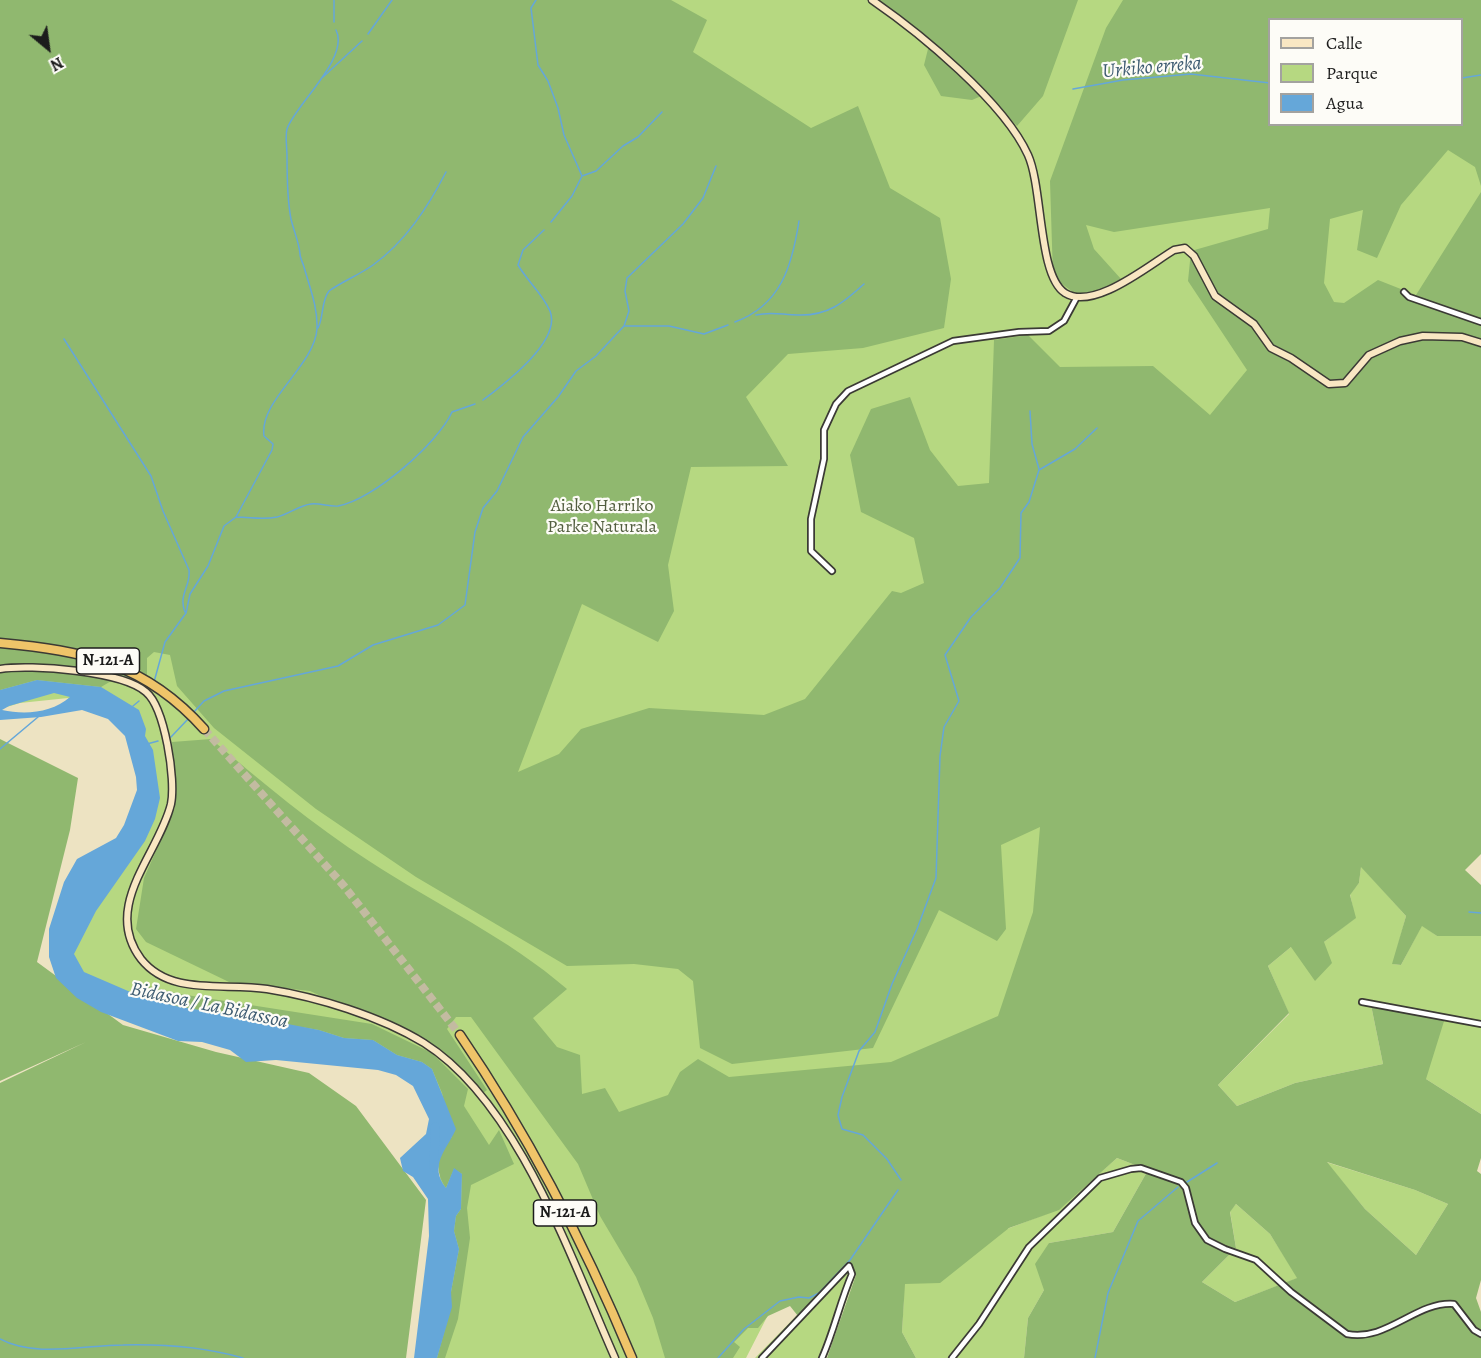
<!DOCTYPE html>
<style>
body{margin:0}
#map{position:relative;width:1481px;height:1358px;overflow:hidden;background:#ede3c2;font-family:Alegreya,serif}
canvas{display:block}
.legend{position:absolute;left:1268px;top:18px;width:195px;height:108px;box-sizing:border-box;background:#fdfcf7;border:2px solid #a3a29f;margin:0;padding:8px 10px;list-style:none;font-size:18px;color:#1c1c1c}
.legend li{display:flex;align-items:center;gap:12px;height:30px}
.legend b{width:30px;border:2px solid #a3a29f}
.north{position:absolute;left:18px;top:18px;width:60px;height:60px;-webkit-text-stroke:4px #fdfcf7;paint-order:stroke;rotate:151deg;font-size:16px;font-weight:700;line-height:24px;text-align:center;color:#1c1c1c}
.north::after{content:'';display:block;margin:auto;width:21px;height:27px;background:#1c1c1c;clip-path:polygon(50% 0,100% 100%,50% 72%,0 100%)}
</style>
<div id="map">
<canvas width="1481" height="1358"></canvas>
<ul class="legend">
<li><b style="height:8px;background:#f9e7c3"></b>Calle</li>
<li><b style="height:16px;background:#b6d881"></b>Parque</li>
<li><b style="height:16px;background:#65a7d9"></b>Agua</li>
</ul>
<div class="north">N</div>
</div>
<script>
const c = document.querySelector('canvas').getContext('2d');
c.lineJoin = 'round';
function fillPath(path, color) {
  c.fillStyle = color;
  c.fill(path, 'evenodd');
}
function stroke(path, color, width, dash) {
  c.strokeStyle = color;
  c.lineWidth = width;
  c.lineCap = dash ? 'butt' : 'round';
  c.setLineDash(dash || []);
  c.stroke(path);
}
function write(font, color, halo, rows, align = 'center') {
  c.font = font + ' Alegreya,serif';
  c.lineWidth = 4.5;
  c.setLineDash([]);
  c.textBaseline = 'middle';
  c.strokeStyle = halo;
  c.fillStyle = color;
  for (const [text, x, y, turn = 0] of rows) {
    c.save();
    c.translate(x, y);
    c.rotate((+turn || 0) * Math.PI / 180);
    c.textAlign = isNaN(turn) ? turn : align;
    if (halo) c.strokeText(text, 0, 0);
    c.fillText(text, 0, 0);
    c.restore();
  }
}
fillPath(new Path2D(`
 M 0,0 L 1481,0 L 1481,780 L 1418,789 L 1007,1229 L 1059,1209 L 1117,1158 L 1148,1170 L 1113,1232 L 1049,1243 L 1044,1290 L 1028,1318 L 1024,1358 L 916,1358 L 902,1332 L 904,1296 L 866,1244 L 768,1315 L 746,1358 L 427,1358 L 444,1121 L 414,1072 L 176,1024 L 65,967 L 141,813 L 134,741 L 101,706 L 68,698 L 20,703 L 0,709 ZM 1270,20 L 1462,20 L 1462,124 L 1270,124 Z
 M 1361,866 L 1406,916 L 1393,964 L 1401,965 L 1422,925 L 1437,936 L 1481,936 L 1481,1114 L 1426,1079 L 1371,1005 L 1383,1064 L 1295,1083 L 1237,1106 L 1218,1085 L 1289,1014 L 1268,966 L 1291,947 L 1324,942 L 1355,918 L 1350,894 L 1359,883 Z
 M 1326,1162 L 1415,1190 L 1448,1204 L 1416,1255 L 1365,1209 Z
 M 1236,1204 L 1270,1234 L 1298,1278 L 1235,1302 L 1202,1282 L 1236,1248 L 1230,1211 Z
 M 848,1263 L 856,1274 L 826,1358 L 755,1358 Z`), '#b6d881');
fillPath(new Path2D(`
 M 0,0 L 671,0 L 707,20 L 693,52 L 811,128 L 858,106 L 890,188 L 940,218 L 951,279 L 944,328 L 863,348 L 788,354 L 746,397 L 788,466 L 691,467 L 668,565 L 674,611 L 658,642 L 582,604 L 518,772 L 559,754 L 581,729 L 649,708 L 764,715 L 805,699 L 892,591 L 901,593 L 924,583 L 914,538 L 861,512 L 850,455 L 871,409 L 910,397 L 930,450 L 958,486 L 989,483 L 994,340 L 1028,335 L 1060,367 L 1153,366 L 1210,415 L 1247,370 L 1188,281 L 1191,251 L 1268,229 L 1270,208 L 1114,232 L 1086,225 L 1094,249 L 1121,279 L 1082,299 L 1053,277 L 1050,181 L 1106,28 L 1123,0 L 1481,0 L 1481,186 L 1475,167 L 1448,150 L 1401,205 L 1377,258 L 1357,250 L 1363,210 L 1330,219 L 1324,283 L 1334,302 L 1344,303 L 1378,280 L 1416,295 L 1481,192 L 1481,854 L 1465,870 L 1481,885 L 1481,936 L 1437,936 L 1422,926 L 1401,965 L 1392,964 L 1406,916 L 1361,867 L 1359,883 L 1350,895 L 1356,918 L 1324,942 L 1332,963 L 1315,981 L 1291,947 L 1268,966 L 1289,1013 L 1218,1085 L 1237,1106 L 1295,1083 L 1383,1064 L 1371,1005 L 1445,1018 L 1426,1079 L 1481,1114 L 1481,1158 L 1477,1171 L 1481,1174 L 1481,1280 L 1476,1298 L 1481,1312 L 1481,1358 L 1024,1358 L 1028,1318 L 1044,1290 L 1035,1264 L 1049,1243 L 1113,1232 L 1148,1170 L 1117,1158 L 1059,1210 L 1009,1228 L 940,1283 L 905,1284 L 902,1332 L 916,1358 L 827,1358 L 856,1275 L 848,1263 L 798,1316 L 790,1306 L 768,1316 L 758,1328 L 748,1328 L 734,1342 L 740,1347 L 733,1358 L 665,1358 L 653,1318 L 636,1277 L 600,1216 L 578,1164 L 471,1017 L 456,1017 L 447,1029 L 487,1090 L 483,1093 L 442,1052 L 310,991 L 229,982 L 146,942 L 136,929 L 144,878 L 175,808 L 172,742 L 211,739 C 262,782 313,825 369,861 C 435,904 508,938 567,989 L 533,1018 L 557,1047 L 580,1055 L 582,1094 L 605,1088 L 619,1112 L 668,1095 L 680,1072 L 698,1059 L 729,1077 L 891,1062 L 998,1016 L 1033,912 L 1040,827 L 1001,845 L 1006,929 L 997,941 L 939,910 L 873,1048 L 732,1064 L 700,1048 L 693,981 L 678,969 L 634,964 L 567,966 L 416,877 L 316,809 L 214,728 L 177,686 L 170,655 L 154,652 L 147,658 L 147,678 L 138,682 L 118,677 L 101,687 L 37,680 L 0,690 ZM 1270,20 L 1462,20 L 1462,124 L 1270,124 ZM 1327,1162 L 1415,1190 L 1448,1204 L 1416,1255 L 1365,1209 ZM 1236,1204 L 1270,1234 L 1297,1278 L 1235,1302 L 1202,1282 L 1236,1248 L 1230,1212 Z
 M 870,0 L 1078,0 L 1043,96 L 1017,126 L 986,94 L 972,100 L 941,96 L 924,65 L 929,45 Z
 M 0,739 L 78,778 L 70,830 L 37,962 L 123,1025 L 216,1052 L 309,1073 L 356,1106 L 426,1200 L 406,1358 L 0,1358 L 0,1083 L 86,1042 L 0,1081 Z
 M 145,985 L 180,994 L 372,1024 L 432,1053 L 468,1089 L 464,1106 L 489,1145 L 499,1130 L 514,1164 L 471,1185 L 467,1208 L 470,1238 L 458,1319 L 445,1358 L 437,1358 L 451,1307 L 451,1292 L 459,1249 L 454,1231 L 456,1216 L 461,1209 L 462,1174 L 454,1169 L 446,1188 C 434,1171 436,1151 452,1137 L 442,1093 L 432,1069 L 422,1062 L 397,1055 L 373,1040 L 344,1038 L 319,1030 L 180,1007 L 142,997 Z`), '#90b86f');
fillPath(new Path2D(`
 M 37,680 L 101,687 L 139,710 L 146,729 L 145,736 L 153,750 L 160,798 L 155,819 L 145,841 L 96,911 L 74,954 L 84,972 L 142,997 L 180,1007 L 272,1021 L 319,1030 L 344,1038 L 373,1040 L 397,1055 L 422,1062 L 432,1069 L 456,1129 C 447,1150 428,1165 446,1188 L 454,1168 L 462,1174 L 461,1209 L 456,1216 L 454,1231 L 459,1249 L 451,1292 L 452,1307 L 437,1358 L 414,1358 L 429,1236 L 428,1199 L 413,1177 L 403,1171 L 400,1158 L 426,1134 L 429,1119 L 413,1086 L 396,1075 L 378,1070 L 276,1060 L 246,1062 L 230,1050 L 202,1042 L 178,1041 L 101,1012 L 77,998 L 56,978 L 49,957 L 49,929 L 64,882 L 77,859 L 116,838 L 124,825 L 137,790 L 136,777 L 125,736 L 108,719 L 82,710 L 41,717 L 0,720 L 0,690 ZM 54,693 L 70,697 C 52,713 25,715 2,710 L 9,706 Z`), '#65a7d9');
stroke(new Path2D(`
 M 334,0 L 334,22
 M 536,0 L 531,8 L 538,65 L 548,81 L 558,108 L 564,135 L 582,176 L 572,196 L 551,222
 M 368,34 L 392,0
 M 323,77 L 362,41
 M 1462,78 L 1481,75
 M 1073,89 L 1123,80 L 1191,74 L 1270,83
 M 582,176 L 596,171 L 623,146 L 638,137 L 662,112
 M 756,315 C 771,311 783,315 798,315 C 828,316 843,303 864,284
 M 735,322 C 781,305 792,266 799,221
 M 624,326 L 669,326 L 704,334 L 728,325
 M 318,328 C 324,316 321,301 329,291 C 343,281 359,275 373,265 C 406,241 428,207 446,172
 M 64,339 L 151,476 L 163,511 L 189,570 C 191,586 178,595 185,612
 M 483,400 C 504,384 562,341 550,311 C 542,293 528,282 518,265 L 523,250 L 544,230
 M 1030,411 L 1032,444 L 1039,469
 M 236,517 L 272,450 L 273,444 L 264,436 C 259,400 314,367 317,329 C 318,308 310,288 304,267 C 303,263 300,258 300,254 C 299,242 294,232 291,219 C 287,199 287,176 287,156 C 287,148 285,136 287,129 C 295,105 350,58 336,30
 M 154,682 L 165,642 L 186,613 L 190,594 L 208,566 L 224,526 L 236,517 C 251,517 262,520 277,517 C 289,514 300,505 311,504 C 320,503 330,507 338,506 C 373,500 438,443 452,412 L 475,404
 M 133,706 L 139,701
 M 193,713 L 204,701 L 224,691 L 338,666 L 373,645 L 438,625 L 465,605 L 475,532 L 483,508 L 497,491 L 523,437 L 558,397 L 576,371 L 596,356 L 624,326 L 629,311 L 625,291 L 627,278 L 683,224 L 703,198 L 716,166
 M 171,737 L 188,719
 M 147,744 L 158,741
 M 0,749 L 38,717
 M 1469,912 L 1481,913
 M 901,1180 L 887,1159 L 863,1135 L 842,1129 L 838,1115 L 842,1097 L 859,1051 L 875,1032 L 892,984 L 917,929 L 936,878 L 940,756 L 944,727 L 959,701 L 945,655 L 971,617 L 1000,588 L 1020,558 L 1021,513 L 1029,502 L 1039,470 L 1075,449 L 1097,428
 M 1187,1182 L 1217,1163
 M 0,1339 C 35,1358 84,1345 123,1345 C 164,1344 204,1347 243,1358
 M 718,1358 L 744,1329 L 780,1301 L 799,1297 L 809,1298 L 819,1293 L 850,1260 L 898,1190
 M 1095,1358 L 1108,1293 L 1138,1221 L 1178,1187`), '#65a7d9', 1.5);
stroke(new Path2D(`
 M 434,1167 L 435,1127`), '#65a7d9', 9);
stroke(new Path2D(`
 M 204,729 L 344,886 L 460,1035`), '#c3bba1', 8, [8, 4]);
const street = new Path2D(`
 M 1404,292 L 1409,297 L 1481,322
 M 832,571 L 811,551 L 811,519 L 824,459 L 824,430 L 836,404 L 848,391 L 953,341 L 1019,332 L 1049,331 L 1064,321 L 1077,297
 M 1362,1002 L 1481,1024
 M 762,1358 L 849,1266 L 852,1274 C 840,1302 834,1331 822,1358
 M 952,1358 L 979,1324 L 1029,1247 L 1100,1178 L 1131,1169 L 1141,1168 L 1181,1182 L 1186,1188 L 1195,1223 L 1207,1240 L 1225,1249 L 1256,1260 L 1291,1292 L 1347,1334 C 1387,1342 1416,1301 1454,1304 L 1474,1330 L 1481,1334`);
const secondary = new Path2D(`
 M 872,0 C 920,33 1004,102 1028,155 C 1043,188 1038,276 1065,293 C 1094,311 1149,265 1174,250 L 1185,248 L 1194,256 L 1215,296 L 1254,324 L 1271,348 L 1291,358 L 1329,384 L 1345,383 L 1369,355 L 1400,341 L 1423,336 L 1462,337 L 1481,343
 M 0,669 C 31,664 122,671 146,692 C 165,708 176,780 171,804 C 159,854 101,906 141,959 C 171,997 225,982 267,989 C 317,997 380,1016 424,1043 C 518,1102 571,1259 615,1358`);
const highway = new Path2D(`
 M 0,643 C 85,651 145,663 204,729
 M 460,1035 C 529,1136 585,1245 632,1358`);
stroke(street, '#3b3a35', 8);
stroke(secondary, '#3b3a35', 9);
stroke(highway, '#3b3a35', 11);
stroke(street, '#fff', 4.5);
stroke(secondary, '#f9e7c3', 6);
stroke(highway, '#efc469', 8);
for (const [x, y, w] of [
 [108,661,63],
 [565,1213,63]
]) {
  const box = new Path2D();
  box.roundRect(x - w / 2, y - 13, w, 26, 4.5);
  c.fillStyle = '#fdfcf7';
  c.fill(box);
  stroke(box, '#1c1c1c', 1.5);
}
write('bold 16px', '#1c1c1c', null, [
 ["N-121-A",108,661],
 ["N-121-A",565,1213]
]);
write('18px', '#525e3f', '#fdfcf7', [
 ["Aiako Harriko",602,507],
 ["Parke Naturala",602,528]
]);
write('italic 20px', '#3d5b71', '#fdfcf7', [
 ["Urkiko erreka",1152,68,-5],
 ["Bidasoa / La Bidassoa",209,1006,12]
]);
</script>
